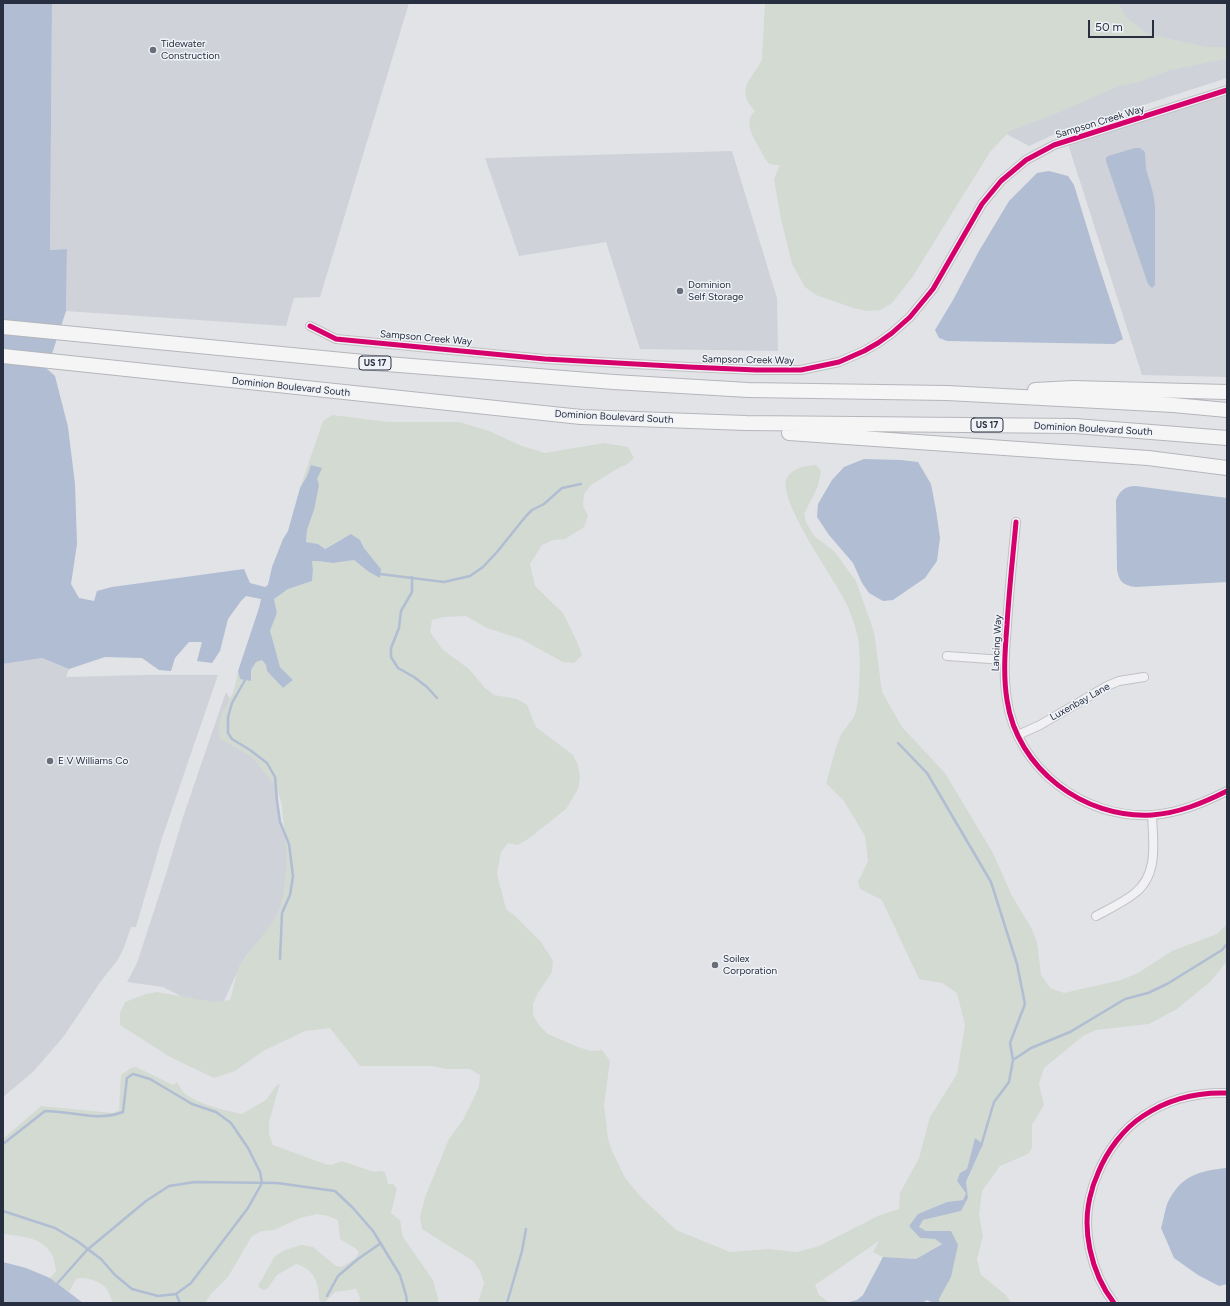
<!DOCTYPE html>
<style>
body{margin:0}
#map{position:relative;width:1230px;height:1306px;overflow:hidden;background:#e2e3e7;font-family:Figtree,sans-serif}
canvas{display:block}
.frame{position:absolute;inset:0;border:4px solid #282f40;pointer-events:none}
.scale{position:absolute;left:1088px;top:20px;width:66px;height:18px;box-sizing:border-box;border:2px solid #282f40;border-top:0;padding-left:5px;font-size:12px;line-height:14px;white-space:nowrap;color:#282f40;-webkit-text-stroke:3px #eff2f6;paint-order:stroke}
</style>
<div id="map">
<canvas width="1230" height="1306"></canvas>
<div class="frame"></div>
<div class="scale">50 m</div>
</div>
<script>
const c = document.querySelector('canvas').getContext('2d');
c.lineJoin = 'round';
function fillPath(path, color) {
  c.fillStyle = color;
  c.fill(path, 'evenodd');
}
function stroke(path, color, width, dash) {
  c.strokeStyle = color;
  c.lineWidth = width;
  c.lineCap = dash ? 'butt' : 'round';
  c.setLineDash(dash || []);
  c.stroke(path);
}
function write(font, color, halo, rows, align = 'center') {
  c.font = font + ' Figtree,sans-serif';
  c.lineWidth = 3;
  c.setLineDash([]);
  c.textBaseline = 'middle';
  c.strokeStyle = halo;
  c.fillStyle = color;
  for (const [text, x, y, turn = 0] of rows) {
    c.save();
    c.translate(x, y);
    c.rotate((+turn || 0) * Math.PI / 180);
    c.textAlign = isNaN(turn) ? turn : align;
    if (halo) c.strokeText(text, 0, 0);
    c.fillText(text, 0, 0);
    c.restore();
  }
}
fillPath(new Path2D(`
 M 52,3 L 409,3 L 320,297 L 294,298 L 286,326 L 66,311 L 67,249 L 50,250 Z
 M 848,3 L 1227,3 L 1227,78 L 1057,133 L 1029,146 L 971,115 Z
 M 1227,95 L 1227,377 L 1142,375 L 1068,144 Z
 M 732,151 L 777,298 L 778,351 L 640,349 L 606,242 L 519,256 L 485,158 Z
 M 42,658 L 69,669 L 66,677 L 144,675 L 218,675 L 162,838 L 136,927 L 131,927 L 123,950 L 117,961 L 101,981 L 64,1036 L 33,1072 L 3,1097 L 3,664 Z
 M 226,692 L 275,777 L 277,801 L 280,822 L 289,844 L 290,895 L 267,933 L 246,956 L 234,979 L 218,1015 L 163,987 L 127,982 L 137,963 L 166,874 L 183,817 Z`), '#d0d2da');
fillPath(new Path2D(`
 M 765,3 L 1118,3 L 1127,18 L 1148,34 L 1207,47 L 1227,47 L 1227,59 L 1170,70 L 1139,82 L 1119,86 L 1053,115 L 1010,131 L 990,152 L 913,276 L 892,303 L 880,310 L 867,311 L 853,308 L 816,295 L 805,287 L 792,264 L 781,219 L 774,179 L 780,165 C 777,165 773,165 770,164 C 766,162 763,155 761,151 C 755,140 742,121 755,111 C 752,107 747,102 746,97 C 742,83 757,72 762,59 Z
 M 332,415 L 388,422 L 459,422 L 489,431 L 522,446 L 545,453 L 604,443 L 628,447 L 634,458 L 626,465 L 620,467 L 591,485 L 584,494 L 583,506 L 588,516 L 584,527 L 565,539 L 553,540 L 542,545 L 530,564 L 535,586 L 563,613 L 578,644 L 582,655 L 574,663 L 563,662 L 521,639 L 487,628 L 466,616 L 443,617 L 432,620 L 430,632 L 443,650 L 469,669 L 485,688 L 494,695 L 517,699 L 527,705 L 536,727 L 573,755 L 578,765 L 580,778 L 578,789 L 566,809 L 528,839 L 518,845 L 508,843 L 501,852 L 497,874 L 506,909 L 515,916 L 541,942 L 553,961 L 552,972 L 538,993 L 533,1004 L 533,1015 L 539,1025 L 548,1034 L 578,1047 L 590,1051 L 602,1050 L 610,1061 L 604,1105 L 608,1139 L 612,1151 L 625,1178 L 641,1197 L 676,1230 L 730,1252 L 768,1249 L 797,1252 L 819,1246 L 880,1215 L 899,1209 L 900,1193 L 919,1158 L 930,1117 L 957,1074 L 965,1025 L 957,993 L 942,983 L 919,979 L 882,900 L 860,889 L 858,882 L 868,861 L 865,836 L 844,801 L 826,783 C 831,768 834,751 840,737 C 844,728 852,722 855,714 C 860,702 861,651 858,638 C 855,625 850,610 844,599 C 833,577 776,498 787,478 C 792,468 807,465 816,465 L 821,471 L 818,486 L 804,514 L 806,522 L 814,536 L 834,551 L 856,581 L 874,632 L 882,692 L 902,727 L 945,773 L 993,853 L 1012,896 L 1032,929 L 1037,943 L 1041,975 L 1050,988 L 1064,993 L 1121,980 L 1138,973 L 1172,951 L 1217,934 L 1227,924 L 1227,961 L 1211,981 L 1177,1009 L 1149,1024 L 1096,1030 L 1083,1036 L 1044,1068 L 1039,1084 L 1044,1105 L 1032,1125 L 1032,1148 L 1028,1154 L 1000,1166 L 982,1191 L 979,1215 L 983,1236 L 977,1259 L 981,1275 L 1006,1295 L 1011,1303 L 940,1303 L 939,1299 L 951,1277 L 950,1231 L 926,1231 L 919,1227 L 923,1220 L 961,1211 L 968,1198 L 966,1182 L 983,1144 L 975,1139 L 967,1169 L 960,1173 L 966,1193 L 963,1200 L 947,1202 L 918,1214 L 909,1226 L 920,1238 L 935,1239 L 942,1243 L 916,1259 L 883,1257 L 873,1252 L 879,1241 L 815,1285 L 819,1295 L 830,1303 L 478,1303 L 484,1283 L 480,1271 L 473,1261 L 422,1229 L 420,1217 L 425,1197 L 449,1139 L 463,1120 L 479,1087 L 480,1075 L 470,1069 L 446,1069 L 432,1066 L 360,1066 L 330,1028 L 305,1031 L 263,1051 L 235,1071 L 214,1078 L 170,1057 L 120,1025 L 120,1013 L 125,1002 L 146,994 L 157,992 L 214,1002 L 230,1000 L 239,966 L 274,920 L 279,910 L 283,897 L 287,863 L 282,805 L 278,793 L 273,783 L 251,756 L 220,739 C 216,718 225,710 233,692 C 235,685 237,678 238,671 L 240,679 L 251,670 L 256,662 L 262,660 L 266,665 L 267,671 L 283,688 L 293,680 L 280,667 L 273,641 L 270,631 L 277,613 L 274,599 L 288,589 L 312,581 L 313,570 L 312,561 L 318,561 L 333,563 L 354,560 L 369,572 L 380,577 L 381,569 L 364,548 L 360,540 L 351,535 L 334,543 L 325,549 L 318,544 L 306,542 L 307,530 L 314,510 L 311,466 L 307,476 L 300,488 L 323,421 Z
 M 136,1067 L 173,1085 L 177,1082 C 179,1085 181,1090 184,1093 C 199,1105 224,1110 242,1114 L 266,1100 L 276,1086 L 280,1083 L 269,1122 L 269,1134 L 273,1145 L 325,1164 L 331,1165 L 342,1161 L 374,1172 L 379,1171 L 385,1172 L 388,1184 L 393,1184 L 397,1189 L 391,1213 L 400,1220 L 403,1237 L 433,1280 L 438,1298 L 438,1303 L 359,1303 L 360,1298 L 356,1289 L 335,1292 L 324,1303 L 322,1303 L 319,1300 C 319,1290 317,1277 308,1270 C 305,1267 300,1265 296,1264 L 277,1275 L 267,1289 L 262,1290 L 258,1286 L 275,1256 L 285,1250 L 301,1245 L 313,1247 L 336,1266 L 342,1267 L 356,1258 L 359,1252 L 355,1248 L 340,1239 L 338,1220 L 328,1216 L 317,1214 L 300,1218 L 274,1230 L 262,1231 L 252,1236 L 228,1277 L 211,1294 L 205,1303 L 113,1303 C 111,1298 109,1292 106,1288 C 99,1281 85,1276 76,1279 L 69,1292 L 50,1278 L 56,1271 C 55,1265 54,1257 51,1253 C 42,1237 19,1236 3,1234 L 3,1139 L 41,1106 L 113,1113 L 119,1110 L 121,1075 L 131,1068 Z`), '#d2dad2');
fillPath(new Path2D(`
 M 3,3 L 52,3 L 50,250 L 67,249 L 66,311 L 47,369 L 55,376 L 68,427 L 75,484 L 77,544 L 71,584 L 79,598 L 94,601 L 97,591 L 112,587 L 244,569 L 250,583 L 265,587 L 268,585 L 272,567 L 283,539 L 288,531 L 300,488 L 307,476 L 311,465 L 322,468 L 317,479 L 319,485 L 314,510 L 307,530 L 306,542 L 318,544 L 325,549 L 351,534 L 360,540 L 364,548 L 381,569 L 380,578 L 369,572 L 354,560 L 333,563 L 318,561 L 312,561 L 313,570 L 312,581 L 288,589 L 274,599 L 277,613 L 270,631 L 273,641 L 280,667 L 293,680 L 283,688 L 267,671 L 266,665 L 262,660 L 256,662 L 251,670 L 251,681 L 240,679 L 238,671 L 259,608 L 261,599 L 246,596 L 241,601 L 228,619 L 220,651 L 212,663 L 197,661 L 202,642 L 189,642 L 175,658 L 171,671 L 159,670 L 142,658 L 105,657 L 69,669 L 42,658 L 3,664 Z
 M 1135,148 L 1140,148 L 1145,152 L 1146,169 L 1153,193 L 1155,206 L 1155,285 L 1152,288 L 1148,284 L 1106,161 L 1106,158 L 1108,156 Z
 M 1049,171 L 1068,176 L 1074,185 L 1097,260 L 1123,339 L 1114,344 L 947,341 L 939,338 L 935,330 L 953,300 L 979,251 L 1009,201 L 1037,173 Z
 M 864,459 L 901,460 L 918,462 L 931,484 L 936,510 L 940,538 L 937,561 L 925,578 L 893,600 L 883,601 L 869,593 L 862,583 L 853,563 L 829,535 L 817,517 L 818,504 L 832,480 L 844,467 Z
 M 1136,486 L 1227,498 L 1227,582 L 1135,587 C 1122,585 1119,581 1117,569 L 1116,500 C 1120,490 1126,486 1136,486 Z
 M 975,1138 L 983,1144 L 966,1182 L 968,1198 L 961,1211 L 923,1220 L 919,1227 L 926,1231 L 951,1231 L 958,1245 L 951,1277 L 939,1299 L 940,1303 L 933,1303 L 927,1300 L 922,1303 L 845,1303 L 857,1300 L 863,1295 L 883,1257 L 916,1259 L 942,1244 L 935,1239 L 920,1238 L 909,1226 L 918,1214 L 947,1202 L 963,1200 L 966,1193 L 957,1181 L 960,1173 L 967,1169 Z
 M 1226,1168 L 1227,1168 L 1227,1284 L 1219,1286 L 1198,1275 L 1174,1258 L 1161,1228 C 1164,1219 1165,1206 1170,1198 C 1184,1174 1201,1171 1226,1168 Z
 M 3,1262 L 26,1268 L 50,1278 L 83,1303 L 3,1303 Z`), '#b0bdd2');
stroke(new Path2D(`
 M 380,574 L 444,582 L 470,576 L 483,567 L 497,552 L 526,516 L 532,510 L 544,504 L 562,488 L 581,484
 M 412,577 L 412,592 L 401,611 L 399,628 L 391,648 L 391,657 L 398,668 L 414,677 L 427,687 L 437,698
 M 245,680 L 232,703 L 228,717 L 228,733 L 232,739 L 250,750 L 267,763 L 275,777 L 277,801 L 280,822 L 289,844 L 293,876 L 290,895 L 282,913 L 280,959
 M 898,743 L 927,773 L 991,882 L 1017,964 L 1025,1004 L 1010,1043 L 1013,1060
 M 3,1144 L 45,1111 C 71,1111 98,1122 123,1112 L 127,1078 L 133,1074 L 150,1079 L 192,1104 L 216,1112 L 231,1123 L 248,1148 L 260,1172 L 262,1183 L 248,1208 L 191,1283 L 176,1294 L 158,1296 L 132,1289 L 115,1275 L 101,1259 L 77,1241 L 55,1228 L 3,1211
 M 981,1146 L 994,1102 L 1009,1082 L 1013,1060 L 1031,1048 L 1070,1032 L 1125,999 L 1148,993 L 1167,984 L 1222,950 L 1227,944
 M 55,1286 L 87,1250 L 146,1201 L 169,1186 L 195,1182 L 277,1183 L 335,1191 L 353,1208 L 373,1231 L 400,1275 L 406,1295 L 407,1303
 M 176,1294 L 180,1303
 M 327,1296 L 338,1276 L 358,1259 L 381,1243
 M 507,1303 L 522,1251 L 526,1229`), '#b0bdd2', 2.5);
const street = new Path2D(`
 M 310,326 L 336,339 L 545,359 L 689,367 L 756,370 L 801,370 L 839,362 L 864,351 L 878,343 L 892,333 L 910,317 L 933,289 L 982,204 L 1001,181 L 1026,160 L 1054,145 L 1227,90
 M 1016,522 C 1013,556 1009,590 1007,625 C 1005,650 1003,675 1007,700 C 1017,769 1084,819 1152,815 C 1179,813 1203,803 1227,791
 M 947,656 L 1004,660
 M 1018,735 L 1040,725 L 1107,686 L 1119,681 L 1144,677
 M 1096,916 C 1109,909 1124,902 1135,893 C 1159,874 1153,841 1152,815
 M 1114,1303 C 1091,1273 1080,1227 1092,1190 C 1093,1184 1096,1179 1098,1173 C 1107,1151 1123,1129 1143,1116 C 1168,1099 1197,1092 1227,1093`);
const highway = new Path2D(`
 M 3,327 L 374,363 L 614,382 L 748,390 L 947,393 L 1173,405 L 1227,410
 M 3,356 L 581,417 L 746,423 L 1075,426 L 1227,438
 M 1035,390 L 1073,388 L 1227,392
 M 789,433 L 1148,458 L 1227,468`);
stroke(street, '#c0c1c5', 10);
stroke(highway, '#b4b6bb', 16);
stroke(street, '#f1f1f3', 8);
stroke(highway, '#f5f5f6', 14);
stroke(new Path2D(`
 M 310,326 L 336,339 L 545,359 L 689,367 L 756,370 L 801,370 L 839,362 L 864,351 L 878,343 L 892,333 L 910,317 L 933,289 L 982,204 L 1001,181 L 1026,160 L 1054,145 L 1227,90
 M 1016,522 C 1013,556 1009,590 1007,625 C 1005,650 1003,675 1007,700 C 1017,769 1084,819 1152,815 C 1179,813 1203,803 1227,791
 M 1114,1303 C 1091,1273 1080,1227 1092,1190 C 1093,1184 1096,1179 1098,1173 C 1107,1151 1123,1129 1143,1116 C 1168,1099 1197,1092 1227,1093`), '#d6006c', 5);
for (const [x, y, r, color] of [
 [153,50,4,"#696e7a"],
 [680,291,4,"#696e7a"],
 [50,761,4,"#696e7a"],
 [715,965,4,"#696e7a"]
]) {
  const dot = new Path2D();
  dot.arc(x, y, r, 0, 2 * Math.PI);
  c.fillStyle = color;
  c.fill(dot);
  stroke(dot, '#eff2f6', 1.5);
}
for (const [x, y, w] of [
 [375,363,32],
 [987,425,32]
]) {
  const box = new Path2D();
  box.roundRect(x - w / 2, y - 7, w, 14, 3);
  c.fillStyle = '#eff2f6';
  c.fill(box);
  stroke(box, '#282f40', 1);
}
write('bold 9px', '#282f40', null, [
 ["US 17",375,363],
 ["US 17",987,425]
]);
write('10px', '#282f40', '#eff2f6', [
 ["Tidewater",161,44],
 ["Construction",161,56],
 ["Dominion",688,285],
 ["Self Storage",688,297],
 ["E V Williams Co",58,761],
 ["Soilex",723,959],
 ["Corporation",723,971]
], 'left');
write('10px', '#282f40', '#eff2f6', [
 ["Sampson Creek Way",1100,122,-17],
 ["Sampson Creek Way",426,338,5],
 ["Sampson Creek Way",748,360,1],
 ["Dominion Boulevard South",291,387,6],
 ["Dominion Boulevard South",614,417,3],
 ["Dominion Boulevard South",1093,429,3],
 ["Lancing Way",997,643,-87],
 ["Luxenbay Lane",1080,702,-29]
]);
</script>
